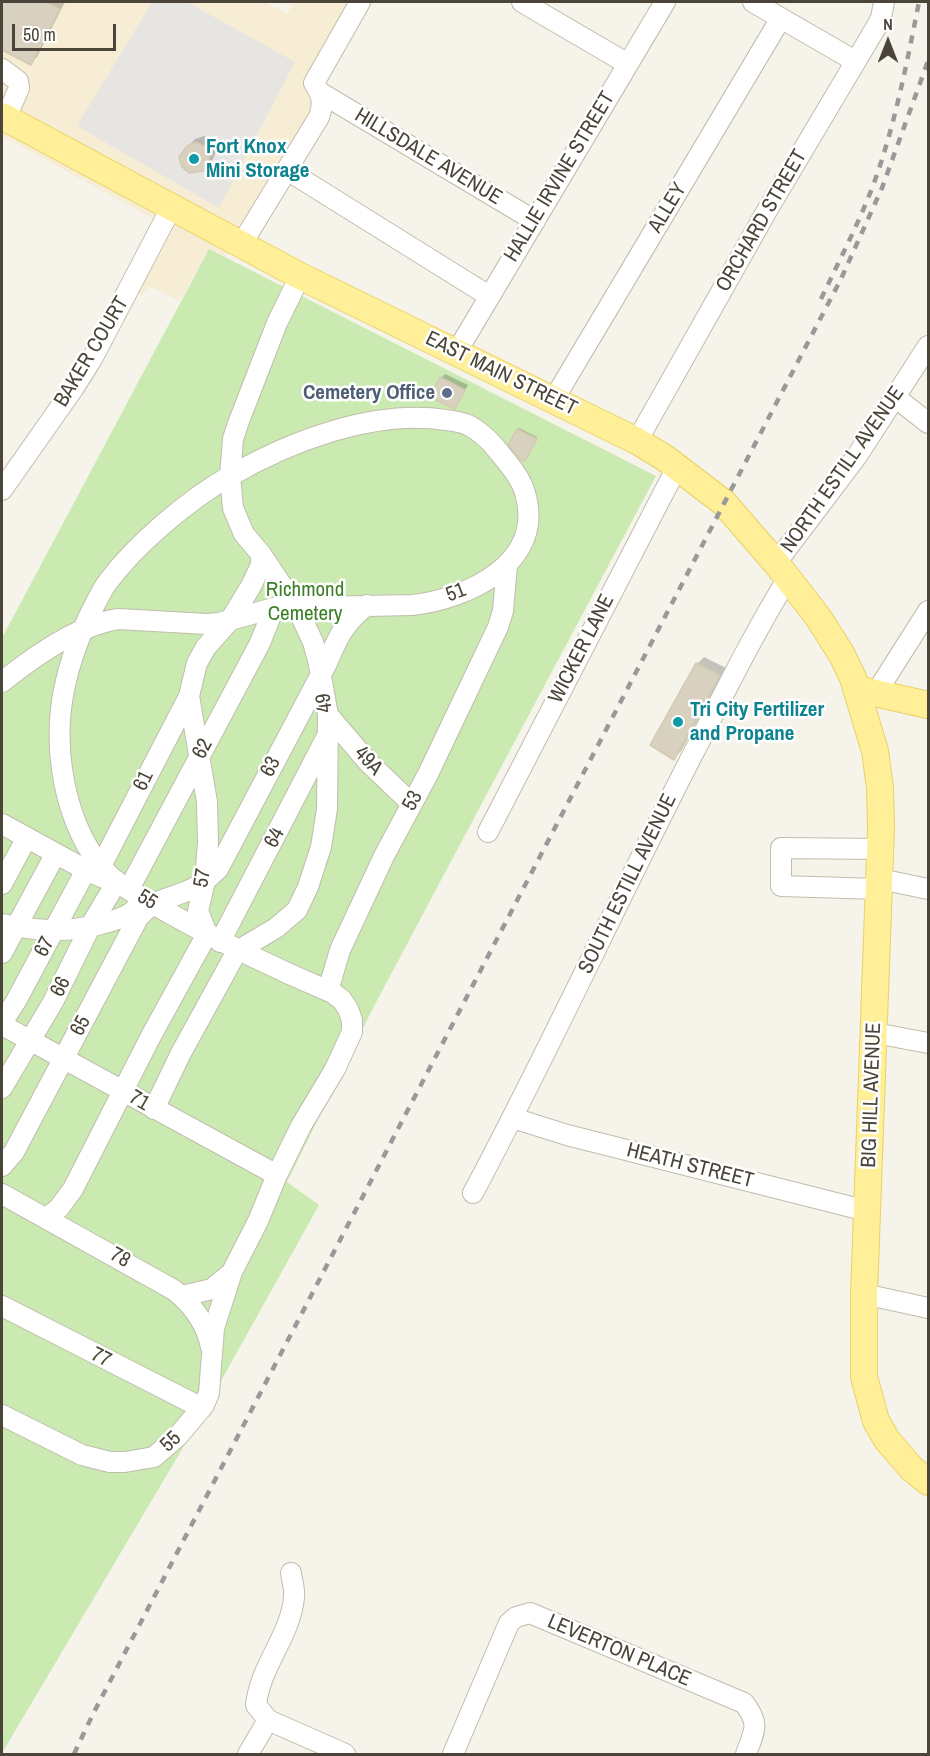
<!DOCTYPE html>
<style>
body{margin:0}
#map{position:relative;width:930px;height:1756px;overflow:hidden;background:#f5f3ea;font-family:"Archivo Narrow",sans-serif}
canvas{display:block}
.frame{position:absolute;inset:0;border:3px solid #4a4538;pointer-events:none}
.north{position:absolute;left:858px;top:12px;width:60px;height:60px;-webkit-text-stroke:4px #fff;paint-order:stroke;rotate:0deg;font-size:16px;font-weight:700;line-height:24px;text-align:center;color:#4a4538}
.north::after{content:'';display:block;margin:auto;width:21px;height:27px;background:#4a4538;clip-path:polygon(50% 0,100% 100%,50% 72%,0 100%)}
.scale{position:absolute;left:12px;top:24px;width:104px;height:27px;box-sizing:border-box;border:3px solid #4a4538;border-top:0;padding-left:8px;font-size:18px;line-height:21px;white-space:nowrap;color:#4a4538;-webkit-text-stroke:4px #fff;paint-order:stroke}
</style>
<div id="map">
<canvas width="930" height="1756"></canvas>
<div class="frame"></div>
<div class="north">N</div>
<div class="scale">50 m</div>
</div>
<script>
const c = document.querySelector('canvas').getContext('2d');
c.lineJoin = 'round';
function fillPath(path, color) {
  c.fillStyle = color;
  c.fill(path, 'evenodd');
}
function stroke(path, color, width, dash) {
  c.strokeStyle = color;
  c.lineWidth = width;
  c.lineCap = dash ? 'butt' : 'round';
  c.setLineDash(dash || []);
  c.stroke(path);
}
function write(font, color, halo, rows, align = 'center') {
  c.font = font + ' "Archivo Narrow",sans-serif';
  c.lineWidth = 5;
  c.setLineDash([]);
  c.textBaseline = 'middle';
  c.strokeStyle = halo;
  c.fillStyle = color;
  for (const [text, x, y, turn = 0] of rows) {
    c.save();
    c.translate(x, y);
    c.rotate((+turn || 0) * Math.PI / 180);
    c.textAlign = isNaN(turn) ? turn : align;
    if (halo) c.strokeText(text, 0, 0);
    c.fillText(text, 0, 0);
    c.restore();
  }
}
fillPath(new Path2D(`
 M 2,2 L 265,2 L 287,14 L 294,2 L 373,2 L 226,257 L 209,249 L 179,301 L 149,286 L 142,295 L 124,286 L 154,219 L 2,136 Z`), '#f7edd5');
fillPath(new Path2D(`
 M 209,249 L 656,476 L 373,1008 L 287,1182 L 319,1205 L 197,1424 L 2,1753 L 2,638 Z`), '#caeab2');
fillPath(new Path2D(`
 M 152,2 L 187,2 L 295,62 L 219,208 L 77,126 Z`), '#e7e5e1');
fillPath(new Path2D(`
 M 2,2 L 65,2 L 37,57 L 30,63 L 2,49 Z
 M 204,136 L 215,142 L 216,152 L 211,163 L 204,170 L 188,147 L 195,139 Z
 M 445,374 L 468,385 L 455,407 L 441,378 Z
 M 519,428 L 537,437 L 527,458 L 518,429 Z
 M 704,657 L 726,668 L 681,751 L 674,758 L 697,664 Z`), '#0003');
const building = new Path2D(`
 M 2,2 L 46,2 L 60,9 L 31,65 L 2,50 Z
 M 196,142 L 209,149 L 209,160 L 204,171 L 189,173 L 182,167 L 179,157 L 187,146 Z
 M 440,377 L 465,390 L 455,409 L 430,397 Z
 M 517,429 L 537,439 L 525,461 L 520,459 L 508,445 Z
 M 696,663 L 720,675 L 674,760 L 650,745 Z`);
fillPath(building, '#d8d1bf');
stroke(building, '#d3cab2', 1.5);
const minor = new Path2D(`
 M 522,2 L 628,64
 M 753,2 L 855,61
 M 2,69 L 18,81 L 19,88 L 6,118
 M 321,93 L 535,221
 M 287,170 L 489,296
 M 241,245 L 319,117 C 324,103 322,95 314,83 L 360,2
 M 456,353 L 665,2
 M 895,397 L 928,423
 M 554,399 L 781,18
 M 637,441 L 765,214 L 875,29 L 881,18 L 884,2
 M 2,490 L 73,389 L 92,359 L 171,208
 M 776,563 L 857,456 L 928,346
 M 2,682 C 33,657 78,625 118,619 L 207,624 L 219,623 L 274,608 L 412,605 C 467,599 546,563 525,493 C 520,475 505,460 494,446 C 487,438 479,431 470,426 C 463,422 454,421 446,420 C 374,409 291,441 230,476 C 188,500 136,544 107,583 C 100,593 95,605 89,616 C 66,665 54,714 62,769 C 67,806 82,849 110,876 C 127,891 150,902 169,913 C 222,943 276,969 333,993 L 342,1000 L 348,1009 L 352,1020 L 352,1032 L 335,1069 L 301,1126 L 277,1175 L 258,1221 L 232,1272 L 214,1328 L 209,1393 L 204,1405 L 178,1436 L 154,1457 L 125,1462 L 110,1462 L 82,1455 L 2,1415
 M 876,693 L 928,611
 M 328,715 L 368,762 L 412,804
 M 2,824 L 86,870 L 129,889 L 260,643 L 274,608
 M 488,832 L 677,467
 M 101,866 L 189,696
 M 880,879 L 928,889
 M 2,884 L 26,839
 M 880,889 L 781,886 L 781,848 L 881,849
 M 2,924 C 20,927 39,931 58,930 C 76,930 120,923 134,910 C 137,907 139,903 141,898
 M 220,942 L 326,738
 M 2,953 L 55,855
 M 328,991 L 340,950 L 384,856 L 428,774 L 498,627 L 503,611 L 507,565
 M 2,1023 L 16,1001 L 86,870
 M 2,1025 L 277,1175
 M 875,1033 L 928,1043
 M 2,1088 L 53,1002 L 91,925 L 116,883
 M 154,1109 L 181,1053 L 237,951 L 276,928 L 297,910 L 308,887 L 321,847 L 327,809 L 328,715 L 318,660 L 313,642 L 297,608 L 261,554 L 244,534 L 233,508 L 230,476 L 233,439 L 239,421 L 277,323 L 300,276
 M 513,1118 L 567,1135 L 867,1211
 M 2,1166 L 14,1152 L 138,918 C 154,899 166,900 187,891 C 199,887 209,878 218,869 L 327,663 C 338,637 344,623 367,605
 M 473,1193 C 551,1047 619,897 695,750 C 725,692 754,633 788,578
 M 2,1194 L 174,1290 C 193,1305 206,1323 211,1347
 M 47,1218 L 59,1208 L 73,1189 L 151,1036 L 207,934 L 198,911 L 205,881 L 208,842 L 207,802 L 189,696 L 197,663 L 206,647 L 231,619 L 251,586 L 261,565 L 261,554
 M 864,1294 L 928,1308
 M 182,1296 L 212,1289 L 230,1274
 M 2,1306 L 202,1408
 M 291,1573 C 292,1581 295,1589 294,1597 C 291,1635 260,1666 256,1705 L 268,1720 L 345,1754
 M 248,1754 L 268,1720
 M 453,1754 L 509,1623 L 516,1617 L 530,1613 L 744,1703 C 761,1725 754,1731 746,1754`);
const major = new Path2D(`
 M 2,116 L 300,276 L 637,441 L 665,458 L 724,503 L 776,563 L 818,617 L 842,655 L 853,678 L 875,751 L 880,788 L 881,828 L 864,1294 L 864,1377 L 876,1421 L 887,1440 L 911,1468 L 928,1482
 M 857,689 L 928,705`);
stroke(minor, '#c1bdac', 22);
stroke(major, '#e8d265', 28);
stroke(minor, '#fff', 20);
stroke(major, '#ffef99', 26);
stroke(new Path2D(`
 M 821,299 C 839,261 859,223 874,183 C 895,125 907,62 919,2
 M 74,1754 L 93,1714 L 841,279 L 882,188 L 928,61`), '#999', 4.5, [8, 8]);
for (const [x, y, r, color] of [
 [194,159,6,"#0f9aa8"],
 [447,393,6,"#5c6f8a"],
 [678,722,6,"#0f9aa8"]
]) {
  const dot = new Path2D();
  dot.arc(x, y, r, 0, 2 * Math.PI);
  c.fillStyle = color;
  c.fill(dot);
  stroke(dot, '#fff', 2);
}
write('bold 21px', '#0d838f', '#fff', [
 ["Fort Knox",206,147],
 ["Mini Storage",206,171],
 ["Tri City Fertilizer",690,710],
 ["and Propane",690,734]
], 'left');
write('21px', '#4a4538', '#fff', [
 ["HILLSDALE AVENUE",428,157,31],
 ["HALLIE IRVINE STREET",560,177,-59],
 ["ALLEY",668,208,-59],
 ["ORCHARD STREET",762,221,-60],
 ["BAKER COURT",92,352,-59],
 ["EAST MAIN STREET",501,374,26],
 ["NORTH ESTILL AVENUE",843,470,-55],
 ["51",456,593,-21],
 ["WICKER LANE",582,649,-63],
 ["49",325,703,-97],
 ["62",203,749,-62],
 ["49A",368,761,47],
 ["63",271,767,-63],
 ["61",144,781,-64],
 ["53",413,801,-62],
 ["64",275,838,-62],
 ["57",203,878,-81],
 ["SOUTH ESTILL AVENUE",628,884,-64],
 ["55",147,900,31],
 ["67",45,947,-62],
 ["66",61,987,-63],
 ["65",81,1026,-62],
 ["BIG HILL AVENUE",872,1095,-88],
 ["71",139,1101,30],
 ["HEATH STREET",690,1166,14],
 ["78",120,1258,29],
 ["77",101,1358,26],
 ["55",171,1442,-44],
 ["LEVERTON PLACE",619,1651,23]
]);
write('bold 21px', '#4e5e75', '#fff', [
 ["Cemetery Office",435,393]
], 'right');
write('21px', '#3d7f28', '#fff', [
 ["Richmond",305,590],
 ["Cemetery",305,614]
]);
</script>
